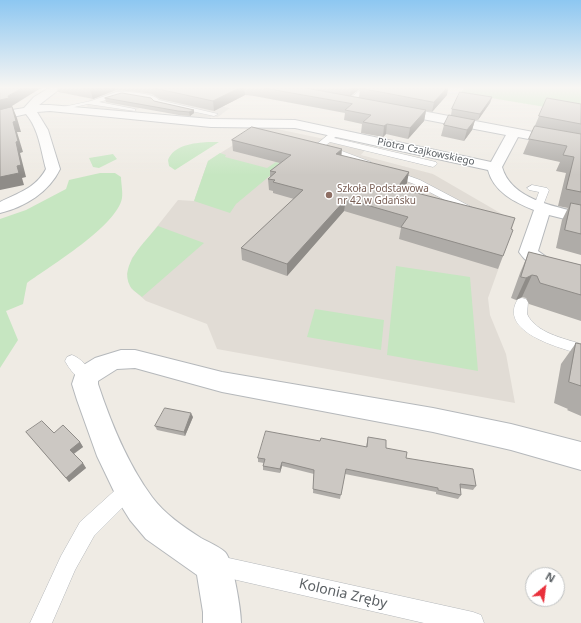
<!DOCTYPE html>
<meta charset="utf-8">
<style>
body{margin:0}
#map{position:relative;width:581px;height:623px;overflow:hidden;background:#efebe4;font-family:"Noto Sans",sans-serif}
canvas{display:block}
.north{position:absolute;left:525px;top:567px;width:40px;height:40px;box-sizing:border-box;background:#fff;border:1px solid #bec0c1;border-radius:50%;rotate:29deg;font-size:11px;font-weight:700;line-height:16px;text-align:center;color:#5c6165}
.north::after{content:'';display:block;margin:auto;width:14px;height:18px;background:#e9303b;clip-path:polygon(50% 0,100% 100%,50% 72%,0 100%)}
</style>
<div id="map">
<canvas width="581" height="623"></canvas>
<div class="north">N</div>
</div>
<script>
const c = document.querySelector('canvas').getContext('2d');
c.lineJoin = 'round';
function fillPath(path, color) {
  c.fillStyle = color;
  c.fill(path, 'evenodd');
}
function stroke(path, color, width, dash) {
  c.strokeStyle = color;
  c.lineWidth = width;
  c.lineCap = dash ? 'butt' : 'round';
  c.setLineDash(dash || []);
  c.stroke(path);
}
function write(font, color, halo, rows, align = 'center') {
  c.font = font + ' "Noto Sans",sans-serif';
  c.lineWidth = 3;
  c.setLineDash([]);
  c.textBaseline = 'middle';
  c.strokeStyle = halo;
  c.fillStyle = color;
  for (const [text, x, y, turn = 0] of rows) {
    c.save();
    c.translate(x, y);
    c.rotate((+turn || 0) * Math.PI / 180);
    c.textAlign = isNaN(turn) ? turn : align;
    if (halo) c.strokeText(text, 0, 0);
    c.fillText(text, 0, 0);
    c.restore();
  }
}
fillPath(new Path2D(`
 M 151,88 L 174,96 L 230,108 L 218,117 L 188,117 L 142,107 L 132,112 L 87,107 L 88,101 L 105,89 Z`), '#e0ddd8');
fillPath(new Path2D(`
 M 263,126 L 367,148 L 361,155 L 433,174 L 514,221 L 512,231 L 488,298 L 490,315 L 506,354 L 515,403 L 217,349 L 207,324 L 146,301 L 131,288 L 127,274 L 132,258 L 178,200 L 194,201 L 208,161 Z`), '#e1dcd5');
fillPath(new Path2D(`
 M 464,88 L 581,88 L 581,113 L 461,93 Z
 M 208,142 L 219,142 L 175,170 L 169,166 L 168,160 C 174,145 193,143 208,142 Z
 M 220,153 L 226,155 L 225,157 L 267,168 L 276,162 L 284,164 L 236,204 L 230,213 L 194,201 L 208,161 Z
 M 113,154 L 117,159 L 99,168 L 93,167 L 89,158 Z
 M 100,173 L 115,173 L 121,177 C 121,183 123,192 122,198 C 117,226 50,266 27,283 L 23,304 L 6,311 L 18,340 L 0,368 L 0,219 L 26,210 L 66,189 L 69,180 Z
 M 158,226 L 204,243 L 142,297 C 139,294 133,291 130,286 C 119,265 145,242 158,226 Z
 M 396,266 L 470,277 L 478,371 L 387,355 Z
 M 315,309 L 384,320 L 381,350 L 307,337 Z`), '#c6e6c1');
const lane = new Path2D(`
 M 363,88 L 370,88 L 352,102 L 348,102 L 348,100 Z
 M 116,92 C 125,91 154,93 159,100 L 218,114 L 214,116 L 155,103 L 153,100 L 123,95 L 99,102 L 135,109 L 135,111 L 88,104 L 61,110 L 58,108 L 91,101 Z
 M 334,130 L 341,132 L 334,138 L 436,162 L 437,164 L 433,167 L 330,142 L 326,145 L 371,162 L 371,166 L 368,167 L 317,148 L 317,144 Z
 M 390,169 L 420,180 L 477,210 L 472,213 L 468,212 L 414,184 L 387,174 L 387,170 Z
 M 532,185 L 547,188 L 549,190 L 542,208 L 539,209 L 534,206 L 539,192 L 529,190 L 527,188 Z
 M 522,298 L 526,299 L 528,302 L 527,314 C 536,333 563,338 581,344 L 581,354 C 560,348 497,332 518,299 Z
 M 72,355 C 81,358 89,368 93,376 L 91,380 C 80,384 70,370 65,361 L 67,357 Z
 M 129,480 L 135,483 L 138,489 L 135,495 L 94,536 L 75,570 L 52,623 L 30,623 L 61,556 L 80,522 L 123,483 Z
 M 215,555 L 473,612 L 481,615 L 484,623 L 424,623 L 215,575 L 208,572 L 205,565 L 208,558 Z`);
const street = new Path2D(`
 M 49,88 L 61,88 L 39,105 L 50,105 L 211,119 L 295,120 L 491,162 L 506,135 L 396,114 L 390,110 L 396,106 L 581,141 L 581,149 L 518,137 L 502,167 C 511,199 553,206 581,213 L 581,223 L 549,215 L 538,251 L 552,261 L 581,271 L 581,283 C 557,277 533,273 519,252 L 534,210 C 514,202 494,192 488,170 L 295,128 L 211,127 L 50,111 L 37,112 L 48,130 L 60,169 C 49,192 25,207 0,213 L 0,202 C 18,193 36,188 46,169 C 41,151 39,129 26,114 L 0,120 L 0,112 L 24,108 L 34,97 Z
 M 121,350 L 135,350 L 222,372 L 433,408 L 511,424 L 581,442 L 581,470 L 511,450 L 433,432 L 222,392 L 135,368 L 117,369 L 98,381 L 98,384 C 111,423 127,463 152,497 C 165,514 182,526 201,538 C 208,542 218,546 225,552 C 233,560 241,610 241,623 L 203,623 L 203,612 L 197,575 L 146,539 L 130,520 L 120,504 L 97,456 L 77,400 L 72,384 L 77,369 L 95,358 Z`);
stroke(lane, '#b5b8bb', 1);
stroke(street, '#b5b8bb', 2);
fillPath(lane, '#fff');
fillPath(street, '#fff');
fillPath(new Path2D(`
 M 57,88 L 361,88 L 351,96 L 359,98 L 360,88 L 448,88 L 447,95 L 432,112 L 426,111 L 424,121 L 408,139 L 386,134 L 383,137 L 361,133 L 362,124 L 344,120 L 345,113 L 254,96 L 245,95 L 214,111 L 160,99 L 152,94 L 139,92 L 116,90 L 93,99 L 58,92 Z
 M 492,97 L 490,103 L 478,120 L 475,120 L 472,130 L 464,141 L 441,136 L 444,125 L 451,115 L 452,109 Z
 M 105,98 L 154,101 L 194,110 L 194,113 L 190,116 L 179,115 L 106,102 Z
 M 581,104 L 581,255 L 556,248 L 562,220 L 568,208 L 558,206 L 566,173 L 556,171 L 560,162 L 523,154 L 539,116 Z
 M 232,140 L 341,155 L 407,183 L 402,189 L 511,229 L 503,256 L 498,269 L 399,239 L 401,228 L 344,211 L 287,276 L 242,260 L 241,248 L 294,199 L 273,193 L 273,191 L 269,190 L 268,179 L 270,177 L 270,171 L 280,163 L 233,151 Z
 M 529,252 L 581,265 L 581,321 L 529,304 L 526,298 L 522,297 L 516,300 L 511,298 L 520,273 Z
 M 576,343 L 581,344 L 581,416 L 567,410 L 568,409 L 554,403 L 561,364 Z
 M 193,417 L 185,436 L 157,430 L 155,426 Z
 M 26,432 L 54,433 L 80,442 L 83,447 L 74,454 L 86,468 L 69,482 Z
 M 368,437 L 386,448 L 406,458 L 476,486 L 473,490 L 460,488 L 461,495 L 458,499 L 436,494 L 436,492 L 345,474 L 340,499 L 313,493 L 314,474 L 282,466 L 280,473 L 263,470 L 263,466 L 264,463 L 258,462 L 258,458 L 320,441 L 366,447 Z`), '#afaca8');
fillPath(new Path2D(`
 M 22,88 L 41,88 L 12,106 L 13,108 L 17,118 L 21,132 L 17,132 L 23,152 L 20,153 L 26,177 L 22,178 L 24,185 L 0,190 L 0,100 L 8,96 Z
 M 94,88 L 115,88 L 116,90 L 93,99 L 90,89 Z
 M 239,88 L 244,88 L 245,95 L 214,111 L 213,101 Z
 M 351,88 L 361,88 L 350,96 Z
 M 447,88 L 448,88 L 447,95 L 432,112 L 434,102 Z
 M 492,97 L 490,103 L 478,120 L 480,114 Z
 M 194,110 L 194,113 L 190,116 L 189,112 Z
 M 426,110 L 424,121 L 408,139 L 410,128 Z
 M 475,120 L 472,130 L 464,141 L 467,130 Z
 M 387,124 L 386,134 L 383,137 L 384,126 Z
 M 342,149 L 341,160 L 336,154 Z
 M 409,172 L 407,183 L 394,199 L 397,188 Z
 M 346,199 L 344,211 L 287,276 L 287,264 Z
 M 532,275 L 522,297 L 516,300 L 526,278 Z
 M 191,413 L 193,417 L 185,436 L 184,432 Z
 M 80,442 L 83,447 L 73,454 L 70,450 Z
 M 282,462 L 282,466 L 280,473 L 280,469 Z
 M 83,463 L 86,468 L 69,482 L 66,478 Z`), '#8f8c88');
const building = new Path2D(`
 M 0,88 L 22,88 L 8,96 L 9,98 L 0,100 Z
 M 83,88 L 94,88 L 90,89 Z
 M 156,88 L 239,88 L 213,101 L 158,89 Z
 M 264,88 L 306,88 L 426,110 L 410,128 L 387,124 L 384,126 L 363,122 L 371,115 L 345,110 L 352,104 Z
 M 360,88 L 447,88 L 434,102 Z
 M 460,92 L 492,97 L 480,114 L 452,109 Z
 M 122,93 L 151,98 L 154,101 L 194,110 L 189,112 L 178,111 L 105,98 Z
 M 547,98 L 581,104 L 581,124 L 539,116 Z
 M 12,107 L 16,121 L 13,122 L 18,141 L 16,142 L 21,165 L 17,166 L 19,173 L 0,177 L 0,110 Z
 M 449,115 L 475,120 L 467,130 L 444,125 Z
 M 535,126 L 581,134 L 581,192 L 566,189 L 574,157 L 563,155 L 567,146 L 529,139 Z
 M 252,127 L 342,149 L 336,154 L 409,172 L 397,188 L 515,218 L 511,229 L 513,230 L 503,256 L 401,227 L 408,217 L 346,199 L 287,264 L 241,248 L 303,190 L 273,182 L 275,180 L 268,179 L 276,172 L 270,171 L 291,155 L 232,140 Z
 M 571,203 L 581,205 L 581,234 L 565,230 Z
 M 529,252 L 581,265 L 581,295 L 540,283 L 537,276 L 532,275 L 526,278 L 521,277 Z
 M 576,343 L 581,344 L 581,386 L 569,382 Z
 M 165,408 L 191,413 L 184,432 L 155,426 Z
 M 42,421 L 54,433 L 63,425 L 80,442 L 70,450 L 83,463 L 66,478 L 26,432 Z
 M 266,431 L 320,441 L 321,438 L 367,447 L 368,437 L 386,440 L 386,448 L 407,452 L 406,458 L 473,469 L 476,486 L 460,484 L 461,495 L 438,490 L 438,488 L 346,469 L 341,495 L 313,489 L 314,470 L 282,462 L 280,469 L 263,466 L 265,459 L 258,458 Z`);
fillPath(building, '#ccc8c3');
stroke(building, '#8f8c88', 1);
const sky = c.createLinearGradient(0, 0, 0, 175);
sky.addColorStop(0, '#8dc7f1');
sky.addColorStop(0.5, '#f8f6f3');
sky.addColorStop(1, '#f8f6f300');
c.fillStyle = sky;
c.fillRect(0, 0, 581, 175);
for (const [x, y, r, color] of [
 [329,195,4,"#8d6e63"]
]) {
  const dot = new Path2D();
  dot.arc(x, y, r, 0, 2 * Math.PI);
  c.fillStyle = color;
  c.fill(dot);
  stroke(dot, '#fff', 1.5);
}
write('10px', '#5c6165', '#fff', [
 ["Piotra Czajkowskiego",426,152,12]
]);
write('10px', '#785e54', '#fff', [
 ["Szkoła Podstawowa",337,189],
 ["nr 42 w Gdańsku",337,201]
], 'left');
write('14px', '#5c6165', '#fff', [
 ["Kolonia Zręby",343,594,13]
]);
</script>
